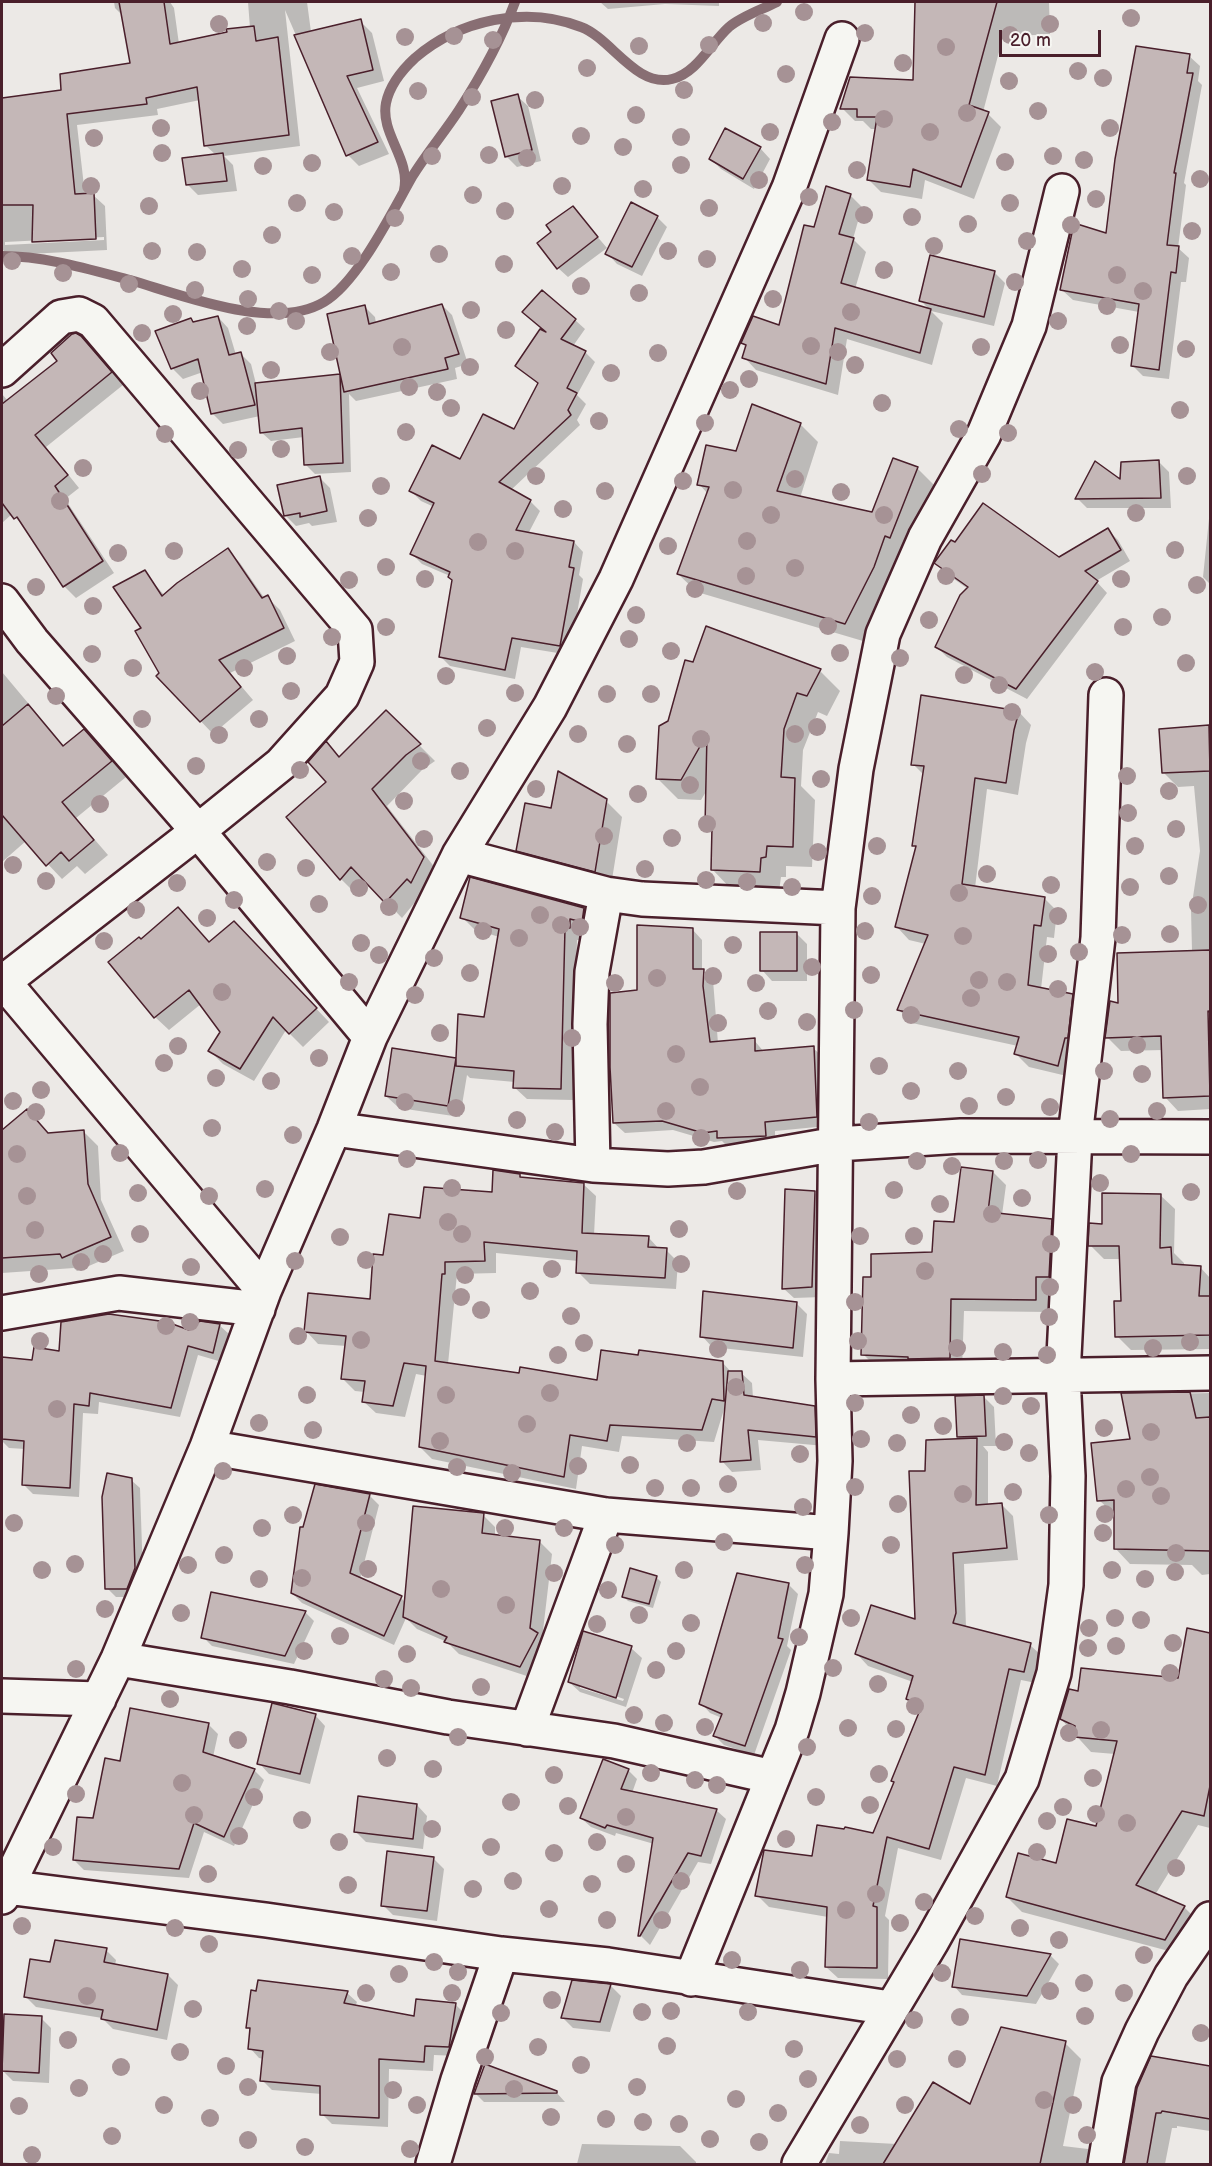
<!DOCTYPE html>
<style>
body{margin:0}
#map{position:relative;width:1212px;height:2166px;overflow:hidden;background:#ece9e6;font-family:"Balsamiq Sans",sans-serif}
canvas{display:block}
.frame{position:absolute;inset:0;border:3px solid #4a1f2b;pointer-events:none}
.scale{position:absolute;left:999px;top:30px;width:102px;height:27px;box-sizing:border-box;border:3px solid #4a1f2b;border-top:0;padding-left:8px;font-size:18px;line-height:21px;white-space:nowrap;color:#4a1f2b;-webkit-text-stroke:4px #f6f6f2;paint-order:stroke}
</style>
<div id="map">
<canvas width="1212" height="2166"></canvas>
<div class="frame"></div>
<div class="scale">20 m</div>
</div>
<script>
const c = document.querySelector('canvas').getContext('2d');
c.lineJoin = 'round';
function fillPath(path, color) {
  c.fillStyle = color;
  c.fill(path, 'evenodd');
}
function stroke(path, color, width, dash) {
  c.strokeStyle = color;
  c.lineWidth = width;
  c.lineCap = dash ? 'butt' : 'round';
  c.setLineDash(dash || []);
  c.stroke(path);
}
fillPath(new Path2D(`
 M 114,2 L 170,2 L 174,8 L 179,44 L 250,28 L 248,2 L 307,2 L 311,32 L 360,21 L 372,33 L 384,81 L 357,88 L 389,154 L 359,166 L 348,155 L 285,10 L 300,146 L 224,156 L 233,165 L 237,191 L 198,195 L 188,185 L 216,155 L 205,145 L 200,100 L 157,109 L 158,115 L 77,125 L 85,195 L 93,195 L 105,206 L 107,250 L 8,255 L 2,249 L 2,111 L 31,105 L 132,64 L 123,16 L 115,8 ZM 104,237 L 104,240 L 5,245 L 5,242 Z
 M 600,2 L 719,2 L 719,6 L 665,4 L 608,9 Z
 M 917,2 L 1049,2 L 1050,34 L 1003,37 L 983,112 L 988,114 L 1001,127 L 974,199 L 925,180 L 922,199 L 881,192 L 868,179 L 877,129 L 871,129 L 863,121 L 855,121 L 842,108 L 915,82 Z
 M 1189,56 L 1200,66 L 1198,81 L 1202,85 L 1184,183 L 1186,185 L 1178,248 L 1189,258 L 1186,282 L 1181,282 L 1169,379 L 1143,376 L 1133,366 L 1139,312 L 1073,300 L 1062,290 L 1108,235 Z
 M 517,96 L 528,106 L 541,161 L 517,167 L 506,156 Z
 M 760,148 L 770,159 L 754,189 L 721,169 L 711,159 Z
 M 850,195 L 862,207 L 853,239 L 866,252 L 855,289 L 931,311 L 921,301 L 994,272 L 1005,283 L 994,326 L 931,311 L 943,323 L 932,365 L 847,339 L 838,395 L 756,370 L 744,357 L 747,347 L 743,343 L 780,327 L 815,229 Z
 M 573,208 L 607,248 L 568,277 L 558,268 Z
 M 657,217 L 667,227 L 642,276 L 617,264 L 607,253 Z
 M 442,305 L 452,315 L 468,364 L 455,368 L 457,379 L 356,401 L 349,394 L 351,472 L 315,474 L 306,465 L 304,437 L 271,441 L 261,432 L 260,416 L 223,424 L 213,414 L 203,372 L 183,379 L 173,369 L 157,332 L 191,319 L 194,323 L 218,317 L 228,328 L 236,355 L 241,354 L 251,364 L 256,384 L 339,375 L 343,379 L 365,307 L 375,317 L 376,324 Z
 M 575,320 L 585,329 L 573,346 L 585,352 L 595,362 L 577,395 L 586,404 L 577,420 L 580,425 L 511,490 L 531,502 L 540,511 L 528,534 L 574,542 L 583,552 L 579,575 L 583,579 L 570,655 L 521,647 L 515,679 L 450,666 L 440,656 L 453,581 L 450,576 L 422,564 L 412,554 L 434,507 L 421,501 L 411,491 L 514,431 L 539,384 L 517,366 L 547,334 Z
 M 93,350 L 123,385 L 46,447 L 79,488 L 65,499 L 114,573 L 76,598 L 64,586 L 28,530 L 12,514 L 2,523 L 2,394 L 8,401 Z
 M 800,424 L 818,442 L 800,498 L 873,514 L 894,460 L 918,469 L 936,487 L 892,586 L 863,641 L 697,592 L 678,574 L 708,494 L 699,484 L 737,453 Z
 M 1159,462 L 1169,472 L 1171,508 L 1087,508 L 1077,498 L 1122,482 Z
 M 319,477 L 330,488 L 337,522 L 312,526 L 309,523 L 296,526 L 286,516 Z
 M 1210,509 L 1210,584 L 1203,577 Z
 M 1108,530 L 1118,540 L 1130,561 L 1096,581 L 1107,593 L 1027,699 L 947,657 L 937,647 L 968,589 L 947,574 L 936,563 L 1058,558 Z
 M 228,550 L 240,563 L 265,599 L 267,597 L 280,610 L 295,641 L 230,673 L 253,700 L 213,734 L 158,676 L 161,673 L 143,628 L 144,572 L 165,596 Z
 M 820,671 L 840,691 L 827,716 L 818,712 L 803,750 L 801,786 L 815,800 L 812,867 L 786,866 L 786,877 L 781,877 L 779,892 L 732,890 L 712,869 L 714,833 L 706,826 L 707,790 L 701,800 L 678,799 L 658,779 L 661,727 Z
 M 2,672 L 65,747 L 99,746 L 126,777 L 76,818 L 108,855 L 85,874 L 77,866 L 62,879 L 26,841 L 2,862 L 2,801 L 14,791 L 2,776 Z
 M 386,712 L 435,761 L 422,770 L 387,806 L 439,873 L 402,918 L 367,882 L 356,894 L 341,879 L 328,782 L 326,744 L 340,757 Z
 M 1019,712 L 1031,725 L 1026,743 L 1018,795 L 987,789 L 975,888 L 1044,898 L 1057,911 L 1054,938 L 1047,937 L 1041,989 L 1072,995 L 1085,1008 L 1071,1077 L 1029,1067 L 1016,1054 L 1018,1046 L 912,1023 L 899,1010 L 926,944 L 909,940 L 897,927 L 917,848 L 914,845 L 924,775 L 913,764 Z
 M 1210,727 L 1210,1109 L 1178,1111 L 1165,1097 L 1163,1050 L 1121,1051 L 1107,1037 L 1120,1005 L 1192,951 L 1191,910 L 1200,851 L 1194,786 L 1178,787 L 1164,773 L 1161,730 Z
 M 606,801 L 622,817 L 611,886 L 533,866 L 518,850 L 552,810 Z
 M 178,909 L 210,943 L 247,936 L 329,1022 L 303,1047 L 286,1030 L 254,1081 L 223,1064 L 210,1051 L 222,1032 L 201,1004 L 169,1030 L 155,1017 L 141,941 Z
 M 584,909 L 596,921 L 594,933 L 582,930 L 581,940 L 577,940 L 573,1100 L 527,1099 L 514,1087 L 515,1082 L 470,1078 L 467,1075 L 460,1117 L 399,1108 L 386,1096 L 393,1050 L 458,1059 L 485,1018 L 499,937 L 474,929 L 462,917 Z
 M 692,929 L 702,940 L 702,970 L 713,980 L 718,1043 L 754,1040 L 764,1052 L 813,1048 L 824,1058 L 827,1126 L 775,1131 L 775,1145 L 728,1147 L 722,1141 L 714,1142 L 673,1130 L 625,1133 L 614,1123 L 639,991 Z
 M 796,933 L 807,944 L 807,981 L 772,981 L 762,970 Z
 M 27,1111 L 49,1134 L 84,1132 L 98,1146 L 101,1200 L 124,1251 L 77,1271 L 74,1268 L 2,1273 L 2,1188 L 29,1186 L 2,1154 L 2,1132 Z
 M 993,1172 L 1006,1185 L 1002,1215 L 1051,1221 L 1064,1234 L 1062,1289 L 1049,1290 L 1049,1312 L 964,1311 L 962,1371 L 876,1367 L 863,1354 L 873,1279 L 933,1253 Z
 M 520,1175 L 524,1179 L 583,1184 L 596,1196 L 594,1235 L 649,1238 L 660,1250 L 666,1250 L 678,1262 L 676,1289 L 590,1284 L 578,1272 L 578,1261 L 496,1253 L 496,1273 L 457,1274 L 448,1364 L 520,1375 L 599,1381 L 640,1357 L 722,1362 L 732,1373 L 741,1373 L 752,1383 L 753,1398 L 814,1408 L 825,1418 L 825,1446 L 758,1440 L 761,1470 L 732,1472 L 722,1461 L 725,1406 L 714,1442 L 622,1436 L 619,1452 L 582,1446 L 576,1489 L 432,1459 L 420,1447 L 427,1376 L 416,1374 L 405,1417 L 376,1413 L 363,1401 L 365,1392 L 355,1391 L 343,1379 L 347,1346 L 318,1344 L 306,1331 L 372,1301 L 385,1257 L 421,1219 L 493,1193 Z
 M 814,1192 L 825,1203 L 822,1297 L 794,1298 L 783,1288 Z
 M 1160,1195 L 1175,1209 L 1174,1253 L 1184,1263 L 1184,1266 L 1200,1267 L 1210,1278 L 1210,1349 L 1131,1350 L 1117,1336 L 1122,1302 L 1121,1259 L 1104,1259 L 1090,1245 L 1103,1226 Z
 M 797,1304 L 807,1314 L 803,1357 L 712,1347 L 702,1336 Z
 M 219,1325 L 229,1334 L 222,1362 L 198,1355 L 180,1417 L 99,1402 L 98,1414 L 83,1413 L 79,1497 L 33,1494 L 23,1484 L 25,1449 L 9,1448 L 2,1441 L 2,1358 L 33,1362 L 60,1352 L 189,1332 Z
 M 1210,1393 L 1210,1574 L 1202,1575 L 1192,1565 L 1130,1564 L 1115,1548 L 1116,1516 L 1099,1500 L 1132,1441 L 1123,1395 Z
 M 984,1397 L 994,1407 L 996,1446 L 983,1446 L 988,1452 L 988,1506 L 1001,1504 L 1013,1516 L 1018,1560 L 964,1564 L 966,1628 L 1030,1645 L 1042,1656 L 1036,1683 L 1021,1680 L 997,1786 L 966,1778 L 941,1860 L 898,1848 L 885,1916 L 889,1920 L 888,1979 L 838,1978 L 826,1967 L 828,1917 L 769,1907 L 757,1895 L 814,1858 L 874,1835 L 921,1711 L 908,1698 L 913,1682 L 868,1666 L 857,1654 L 917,1621 L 927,1473 L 962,1440 L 958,1437 Z
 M 131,1480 L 140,1488 L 143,1577 L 136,1597 L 116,1597 L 107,1588 Z
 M 369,1495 L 379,1505 L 360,1579 L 401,1598 L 406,1603 L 483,1515 L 495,1527 L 495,1536 L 540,1542 L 552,1554 L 542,1639 L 550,1647 L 533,1678 L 459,1654 L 447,1642 L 417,1629 L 406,1618 L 394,1645 L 302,1603 L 292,1593 Z
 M 657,1578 L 661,1582 L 653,1608 L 628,1601 L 623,1596 Z
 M 788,1584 L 798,1594 L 787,1646 L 791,1650 L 754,1755 L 724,1745 L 715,1736 L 722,1718 L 710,1713 L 701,1703 Z
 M 305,1612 L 314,1621 L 294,1664 L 212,1646 L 203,1637 Z
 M 1188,1629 L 1210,1634 L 1210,1828 L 1198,1825 L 1155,1895 L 1185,1908 L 1200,1923 L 1180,1954 L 1022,1912 L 1007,1897 L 1057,1865 L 1097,1827 L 1115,1754 L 1091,1752 L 1061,1719 L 1079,1693 L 1179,1679 Z
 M 631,1648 L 642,1658 L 626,1707 L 580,1692 L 569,1682 ZM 580,1684 L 624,1699 L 623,1701 L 580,1688 Z
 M 315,1715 L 325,1726 L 310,1784 L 269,1774 L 259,1763 Z
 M 208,1724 L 218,1734 L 213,1757 L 254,1770 L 264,1780 L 234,1846 L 204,1832 L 189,1878 L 84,1870 L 74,1860 L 122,1763 Z
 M 628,1770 L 637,1779 L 632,1793 L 716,1810 L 726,1819 L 711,1864 L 698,1862 L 650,1945 L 640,1935 L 654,1844 L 616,1833 L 615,1836 L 591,1827 L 581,1818 Z
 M 417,1805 L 427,1816 L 423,1849 L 366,1842 L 355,1831 Z
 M 433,1858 L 444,1869 L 437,1921 L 393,1915 L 383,1905 Z
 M 961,1941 L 1050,1955 L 1059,1964 L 1036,2004 L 962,1995 L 954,1986 Z
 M 106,1950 L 116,1960 L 115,1965 L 168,1975 L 178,1985 L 167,2040 L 113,2029 L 102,2018 L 36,2007 L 26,1997 L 51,1964 Z
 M 573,1982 L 611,1986 L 621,1996 L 610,2032 L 573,2028 L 563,2018 Z
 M 347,1993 L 357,2002 L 355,2007 L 415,2018 L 455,2004 L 465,2014 L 459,2056 L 434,2055 L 433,2071 L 389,2069 L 388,2127 L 332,2124 L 322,2114 L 322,2094 L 272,2090 L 262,2080 L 264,2059 L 259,2058 L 250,2048 L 252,2031 L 247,2027 Z
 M 41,2018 L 51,2028 L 49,2083 L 13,2081 L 2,2070 Z
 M 1065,2043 L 1081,2059 L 1063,2146 L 1088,2149 L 1104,2164 L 825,2164 L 829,2153 L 839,2154 L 840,2141 L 897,2144 L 971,2107 Z
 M 1152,2058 L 1210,2067 L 1210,2131 L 1177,2126 L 1177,2128 L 1172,2128 L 1165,2164 L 1125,2164 L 1139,2088 Z
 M 556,2092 L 565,2102 L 484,2102 L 475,2093 Z
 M 582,2144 L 680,2146 L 696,2162 L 696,2164 L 577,2164 Z
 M 2,2162 L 19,2164 L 2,2164 Z`), '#0003');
stroke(new Path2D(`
 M 404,190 C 411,159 380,134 386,103 C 390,84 402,70 415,58 C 459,20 526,5 581,27 C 611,38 636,88 672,79 C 697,73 711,43 729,27 C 742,16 761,10 777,2
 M 2,256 C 45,256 88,269 130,280 C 182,295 274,332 324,302 C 358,282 392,212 412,177 C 426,154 444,133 459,110 C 481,76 501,40 515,2`), '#886e73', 10);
const building = new Path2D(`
 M 119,2 L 164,2 L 170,44 L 227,32 L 226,29 L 254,26 L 256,41 L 278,37 L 289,135 L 204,146 L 197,87 L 146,98 L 147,104 L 67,114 L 75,194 L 94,193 L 96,239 L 32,242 L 33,205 L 2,205 L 2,98 L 61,90 L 60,74 L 130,63 Z
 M 915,2 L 997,2 L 969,105 L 989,112 L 961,187 L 913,169 L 910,187 L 867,180 L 877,117 L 857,117 L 857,109 L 840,109 L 850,77 L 913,80 Z
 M 361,19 L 373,70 L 347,76 L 378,142 L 346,156 L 294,35 Z
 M 1136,46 L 1190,54 L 1187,73 L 1193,73 L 1174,173 L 1176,173 L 1167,245 L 1179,246 L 1176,273 L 1171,272 L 1159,370 L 1131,366 L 1139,304 L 1060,290 L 1074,223 L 1106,233 L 1115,159 Z
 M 518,94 L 532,150 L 505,157 L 491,101 Z
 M 725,128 L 761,147 L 743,179 L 709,159 Z
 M 223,153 L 227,181 L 186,185 L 182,158 Z
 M 826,186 L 851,194 L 839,234 L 854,238 L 841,283 L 931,309 L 920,353 L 835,328 L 826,384 L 742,358 L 746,345 L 741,343 L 753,316 L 779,325 L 804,225 L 814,227 Z
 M 631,202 L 658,216 L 632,267 L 605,254 Z
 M 573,206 L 598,237 L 557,269 L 537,243 L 551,232 L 546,225 Z
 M 930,255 L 995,271 L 984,317 L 919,301 Z
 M 542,290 L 576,319 L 561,339 L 586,351 L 567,388 L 577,393 L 568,410 L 571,415 L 499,482 L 531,500 L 516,530 L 574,541 L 569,567 L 574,568 L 560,646 L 512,638 L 505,670 L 439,657 L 452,580 L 448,577 L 450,572 L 410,554 L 434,503 L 409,491 L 432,445 L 460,459 L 483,414 L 514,429 L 538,383 L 515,366 L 540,329 L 546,332 L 522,312 Z
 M 442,304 L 459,354 L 445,358 L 448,369 L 344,392 L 327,314 L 365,305 L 369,324 Z
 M 218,316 L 229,355 L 241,352 L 255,405 L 211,414 L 198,359 L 171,369 L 155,331 L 191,318 L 193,322 Z
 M 76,333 L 81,336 L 112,372 L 35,435 L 68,475 L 55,486 L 103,561 L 63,587 L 17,517 L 14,519 L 2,503 L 2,404 L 57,361 L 51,353 L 72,334 Z
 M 340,374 L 343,463 L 304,465 L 302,428 L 260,433 L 255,383 Z
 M 752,404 L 801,423 L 777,491 L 872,512 L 893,458 L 918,467 L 890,538 L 885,536 L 874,567 L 845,624 L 677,574 L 709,487 L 697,485 L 706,445 L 736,451 Z
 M 1159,460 L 1161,498 L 1075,499 L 1095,461 L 1120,479 L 1121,462 Z
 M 320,476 L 327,511 L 300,517 L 300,513 L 284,516 L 277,485 Z
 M 983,503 L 1059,557 L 1108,528 L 1121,550 L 1085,571 L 1098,581 L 1016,689 L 935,647 L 960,595 L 968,587 L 934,563 L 951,540 L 955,542 Z
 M 228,548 L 262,598 L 268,595 L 284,628 L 219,660 L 241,687 L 200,722 L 156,676 L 159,673 L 135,631 L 141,628 L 113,587 L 145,570 L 162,596 L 177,583 Z
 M 706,626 L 821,669 L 807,696 L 797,693 L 784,729 L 781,777 L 795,778 L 793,847 L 767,846 L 766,857 L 761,858 L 760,872 L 711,870 L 712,827 L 705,826 L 707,734 L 681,780 L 656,779 L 659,726 L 668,721 L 685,660 L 693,662 Z
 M 921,695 L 1019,711 L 1014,730 L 1006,783 L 975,778 L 962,884 L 1045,897 L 1041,926 L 1034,925 L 1028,985 L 1073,994 L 1068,1038 L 1065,1038 L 1058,1066 L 1014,1054 L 1019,1037 L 897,1010 L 928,935 L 895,927 L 916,846 L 912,846 L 924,766 L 911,765 Z
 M 28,704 L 63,746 L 84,729 L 112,761 L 62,802 L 94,840 L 69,861 L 61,852 L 46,866 L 2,815 L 2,726 Z
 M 386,710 L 421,744 L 406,755 L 372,789 L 424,857 L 411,883 L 407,879 L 385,903 L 351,867 L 340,880 L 286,817 L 326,782 L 308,762 L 326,741 L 339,757 Z
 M 1209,725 L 1210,771 L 1162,773 L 1159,729 Z
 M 558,771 L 607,799 L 595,872 L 516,851 L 525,803 L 551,808 Z
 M 470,877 L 584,908 L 582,922 L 570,919 L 570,928 L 565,928 L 561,1089 L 513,1088 L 514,1071 L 456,1066 L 456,1058 L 448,1106 L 385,1096 L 392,1048 L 456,1058 L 458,1014 L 484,1017 L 499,929 L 460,918 Z
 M 178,907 L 209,942 L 234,921 L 317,1008 L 289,1034 L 273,1017 L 240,1069 L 208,1051 L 220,1032 L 189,990 L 154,1018 L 108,962 L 139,937 L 141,939 Z
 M 637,925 L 693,928 L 693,969 L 704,969 L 703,986 L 710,1042 L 755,1038 L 755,1051 L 814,1046 L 817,1117 L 765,1122 L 766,1136 L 717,1138 L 717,1131 L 703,1133 L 662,1121 L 613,1123 L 610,1067 L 610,993 L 637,990 Z
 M 760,932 L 797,932 L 797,971 L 760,971 Z
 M 1210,950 L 1210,1012 L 1208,1011 L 1210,1096 L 1163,1098 L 1161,1036 L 1105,1038 L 1110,1001 L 1118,1003 L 1117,953 Z
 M 27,1109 L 48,1133 L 84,1130 L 88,1184 L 111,1237 L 62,1258 L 60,1254 L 2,1258 L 2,1130 Z
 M 961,1167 L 993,1171 L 988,1212 L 1052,1219 L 1049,1277 L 1036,1277 L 1036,1300 L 951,1299 L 950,1358 L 908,1359 L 908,1357 L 861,1355 L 863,1277 L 871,1277 L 871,1254 L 932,1252 L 934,1221 L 954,1222 Z
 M 493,1170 L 520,1174 L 520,1177 L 584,1183 L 582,1233 L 649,1236 L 648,1247 L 667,1248 L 665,1278 L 576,1273 L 577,1251 L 484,1242 L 485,1261 L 445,1262 L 445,1274 L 442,1274 L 435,1361 L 519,1373 L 520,1367 L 597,1380 L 601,1350 L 638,1355 L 639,1350 L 723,1361 L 724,1401 L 712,1399 L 702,1430 L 610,1425 L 607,1441 L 570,1435 L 564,1477 L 419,1447 L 426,1366 L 404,1363 L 393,1406 L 362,1402 L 365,1381 L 341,1379 L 346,1336 L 304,1332 L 308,1293 L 370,1299 L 373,1254 L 383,1255 L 389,1214 L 420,1218 L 424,1187 L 492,1192 Z
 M 785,1189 L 815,1191 L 812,1287 L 782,1289 Z
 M 1102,1193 L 1161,1194 L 1160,1248 L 1171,1247 L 1172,1264 L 1201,1266 L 1199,1296 L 1210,1296 L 1210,1335 L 1115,1337 L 1114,1301 L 1121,1301 L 1119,1246 L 1088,1246 L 1089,1223 L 1102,1224 Z
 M 703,1291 L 797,1302 L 793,1348 L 700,1337 Z
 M 109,1314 L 167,1322 L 189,1330 L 200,1321 L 220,1324 L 213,1353 L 188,1346 L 171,1408 L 90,1393 L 89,1406 L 74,1404 L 70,1488 L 22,1485 L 24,1441 L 2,1439 L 2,1357 L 32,1360 L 34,1347 L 59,1351 L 61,1322 Z
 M 728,1371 L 742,1371 L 744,1395 L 815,1406 L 816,1437 L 748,1430 L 751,1460 L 720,1462 Z
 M 1190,1392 L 1196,1418 L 1210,1417 L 1210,1551 L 1114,1549 L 1114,1500 L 1097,1501 L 1091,1443 L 1130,1439 L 1121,1393 Z
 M 984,1395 L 986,1436 L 957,1437 L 955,1396 Z
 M 977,1438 L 976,1505 L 1002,1503 L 1007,1548 L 953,1553 L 956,1613 L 953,1623 L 1031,1643 L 1024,1672 L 1009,1669 L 985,1775 L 954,1767 L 929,1849 L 887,1837 L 873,1906 L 877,1907 L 877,1968 L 825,1967 L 827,1907 L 755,1896 L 764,1850 L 812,1856 L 817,1825 L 844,1829 L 845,1827 L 873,1833 L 894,1782 L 891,1781 L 922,1705 L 906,1699 L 913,1676 L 855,1654 L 871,1605 L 915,1619 L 909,1471 L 925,1471 L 926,1440 Z
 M 107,1473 L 132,1478 L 135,1568 L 127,1589 L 105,1589 L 102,1497 Z
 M 315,1484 L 370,1494 L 350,1573 L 402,1596 L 384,1636 L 291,1593 L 300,1527 L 303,1527 Z
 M 413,1506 L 484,1513 L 482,1533 L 540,1540 L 530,1628 L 538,1633 L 520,1667 L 444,1642 L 447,1637 L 403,1617 Z
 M 630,1568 L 657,1576 L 649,1604 L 622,1597 Z
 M 737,1573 L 789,1583 L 778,1638 L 783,1639 L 745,1746 L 713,1736 L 722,1714 L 699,1704 Z
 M 211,1592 L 306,1611 L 285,1656 L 201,1638 Z
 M 1187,1628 L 1210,1633 L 1210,1786 L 1204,1816 L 1182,1811 L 1136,1885 L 1185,1906 L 1165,1940 L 1006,1897 L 1018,1853 L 1056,1863 L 1067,1819 L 1096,1826 L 1117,1741 L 1074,1737 L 1075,1726 L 1060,1719 L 1069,1689 L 1078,1691 L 1081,1668 L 1178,1678 Z
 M 583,1631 L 632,1646 L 616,1698 L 568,1682 Z
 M 272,1703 L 316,1714 L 300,1774 L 257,1764 Z
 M 130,1708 L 209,1723 L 203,1752 L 255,1769 L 224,1837 L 194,1823 L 179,1869 L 73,1860 L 77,1817 L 93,1818 L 105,1758 L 120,1761 Z
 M 603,1759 L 629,1769 L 621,1789 L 717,1809 L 701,1856 L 688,1853 L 640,1936 L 638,1936 L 653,1838 L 607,1825 L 605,1828 L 580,1818 Z
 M 358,1796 L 417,1804 L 413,1839 L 354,1832 Z
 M 387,1851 L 434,1857 L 427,1911 L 381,1906 Z
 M 960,1939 L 1051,1954 L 1027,1996 L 952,1987 Z
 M 55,1940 L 107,1948 L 104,1962 L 168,1974 L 157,2030 L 101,2019 L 103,2010 L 24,1997 L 30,1959 L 50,1962 Z
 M 258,1980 L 348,1991 L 344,2003 L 414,2016 L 416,1999 L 456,2003 L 449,2047 L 425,2046 L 424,2062 L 379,2059 L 379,2118 L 320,2115 L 320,2086 L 260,2081 L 263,2051 L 248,2049 L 250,2028 L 246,2028 L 251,1990 L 256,1991 Z
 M 572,1980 L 611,1984 L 600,2022 L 561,2018 Z
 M 4,2014 L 42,2016 L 39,2073 L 2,2071 Z
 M 1001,2027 L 1066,2041 L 1040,2164 L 883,2164 L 933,2082 L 970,2104 Z
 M 1151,2056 L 1210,2066 L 1210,2119 L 1162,2111 L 1161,2113 L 1156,2113 L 1147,2164 L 1124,2164 L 1137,2088 Z
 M 485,2064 L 557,2091 L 557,2093 L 474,2094 Z`);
fillPath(building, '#c4b7b7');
stroke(building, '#4a1f2b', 1.5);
const street = new Path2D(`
 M 2,370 L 61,317 L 79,314 L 93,321 L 355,630 L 357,662 L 342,696 L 281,764 L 198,831 L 2,983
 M 2,601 L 32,641 L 198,831 L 370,1037
 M 459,855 L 606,894
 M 2,980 L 264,1291
 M 334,1129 L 593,1165 L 668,1169 L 704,1167 L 837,1144 L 961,1136 L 1210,1137
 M 593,1165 L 590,1024 L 592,972 L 606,894 L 642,899 L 838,908
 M 2,1313 L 119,1293 L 258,1309
 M 833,1379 L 1210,1373
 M 207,1447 L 606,1515 L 831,1533
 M 118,1659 L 290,1687 L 448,1717 L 614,1741 L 773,1777
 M 2,1696 L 99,1699
 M 527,1729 L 606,1515
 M 6,1887 L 266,1920 L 501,1954 L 608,1965 L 890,2008
 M 2,1897 L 118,1659 L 207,1447 L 264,1291 L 334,1129 L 370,1037 L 459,855 L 550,707 L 616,579 L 789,188 L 842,39
 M 691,1979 L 792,1730 L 803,1693 L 826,1594 L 831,1533 L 835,1461 L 833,1379 L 838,908 L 856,769 L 883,634 L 925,538 L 984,434 L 1029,326 L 1062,191
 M 433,2164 L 458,2080 L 501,1954
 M 799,2164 L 932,1941 L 1022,1779 L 1054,1673 L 1066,1585 L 1068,1476 L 1063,1376 L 1075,1137 L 1098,938 L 1106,695
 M 1105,2164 L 1119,2082 L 1142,2031 L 1171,1976 L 1210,1919`);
stroke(street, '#4a1f2b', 38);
stroke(street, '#f6f6f2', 33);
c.fillStyle = '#a69295';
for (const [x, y] of [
 [804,12],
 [1131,18],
 [763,23],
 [219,24],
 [1050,24],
 [865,33],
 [1010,35],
 [454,36],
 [405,37],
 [493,40],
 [709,45],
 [639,46],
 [946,47],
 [903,63],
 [587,68],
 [1078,71],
 [786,74],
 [1103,78],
 [1009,81],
 [684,90],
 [418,91],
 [472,97],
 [535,100],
 [1038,111],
 [967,113],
 [636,115],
 [884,119],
 [832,122],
 [161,128],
 [1110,128],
 [770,132],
 [930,132],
 [581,136],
 [681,137],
 [94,138],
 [623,147],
 [162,153],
 [489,155],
 [432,156],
 [1053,156],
 [527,158],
 [1084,160],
 [1005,162],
 [312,163],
 [681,165],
 [263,166],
 [857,170],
 [1200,179],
 [759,180],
 [91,186],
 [562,186],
 [643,189],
 [473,195],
 [809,197],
 [1096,199],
 [297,203],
 [1010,203],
 [149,206],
 [709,208],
 [505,211],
 [334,212],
 [864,215],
 [912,217],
 [395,218],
 [968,224],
 [1071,225],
 [1192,231],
 [272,235],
 [1027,241],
 [934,246],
 [152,251],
 [668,251],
 [197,252],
 [439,254],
 [352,256],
 [707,259],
 [12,261],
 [504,264],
 [242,269],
 [884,270],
 [391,272],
 [63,273],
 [312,275],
 [1117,275],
 [1015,282],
 [129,284],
 [581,286],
 [195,290],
 [1143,291],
 [639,293],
 [248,299],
 [773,299],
 [1107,306],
 [471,310],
 [279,311],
 [851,312],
 [173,314],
 [296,321],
 [1058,321],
 [247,326],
 [506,330],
 [142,333],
 [1120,345],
 [811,346],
 [402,347],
 [981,347],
 [1186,349],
 [330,352],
 [838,352],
 [658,353],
 [855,365],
 [470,367],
 [271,370],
 [611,373],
 [749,379],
 [409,387],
 [730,390],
 [200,391],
 [437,392],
 [882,403],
 [451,408],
 [1180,410],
 [599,421],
 [705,423],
 [959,429],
 [406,432],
 [1008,433],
 [165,434],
 [281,449],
 [238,450],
 [83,468],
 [982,474],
 [536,476],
 [1187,476],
 [795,479],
 [683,481],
 [381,486],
 [733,490],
 [605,491],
 [841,492],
 [60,501],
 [563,509],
 [1136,513],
 [771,515],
 [884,515],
 [368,518],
 [747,541],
 [478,542],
 [668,546],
 [1175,550],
 [174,551],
 [515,551],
 [118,553],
 [386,567],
 [795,568],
 [746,576],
 [946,576],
 [425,579],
 [1121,579],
 [349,580],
 [1197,585],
 [36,587],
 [695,589],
 [93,606],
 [636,615],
 [1162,617],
 [929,620],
 [828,626],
 [386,627],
 [1123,627],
 [332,637],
 [629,639],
 [671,651],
 [840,653],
 [92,654],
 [287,656],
 [900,658],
 [1186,663],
 [133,668],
 [244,668],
 [1095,672],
 [964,675],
 [446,676],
 [999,685],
 [291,691],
 [515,693],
 [607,694],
 [651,694],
 [56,696],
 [1012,712],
 [142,719],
 [259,719],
 [817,727],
 [487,728],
 [578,734],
 [795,734],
 [219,735],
 [701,739],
 [627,744],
 [421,761],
 [196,766],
 [300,770],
 [460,771],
 [1127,776],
 [821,779],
 [690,785],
 [536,789],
 [1169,791],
 [638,794],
 [404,801],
 [100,804],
 [1128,813],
 [707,824],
 [1176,829],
 [604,836],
 [672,838],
 [424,839],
 [877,846],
 [1135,846],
 [818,852],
 [267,862],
 [13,865],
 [306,868],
 [645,869],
 [987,874],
 [1169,876],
 [706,880],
 [46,881],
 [747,882],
 [177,883],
 [1051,885],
 [792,887],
 [1130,887],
 [359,888],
 [959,893],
 [872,896],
 [234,900],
 [319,904],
 [1198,905],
 [389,907],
 [136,910],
 [540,915],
 [1058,916],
 [207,918],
 [561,925],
 [580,927],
 [483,931],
 [865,931],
 [1170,934],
 [1122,935],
 [963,936],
 [519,938],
 [104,941],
 [361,943],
 [733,945],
 [1079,952],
 [1048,954],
 [379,955],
 [434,958],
 [812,967],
 [470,973],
 [871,975],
 [713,976],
 [657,978],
 [979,980],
 [349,982],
 [1007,982],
 [615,983],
 [756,983],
 [1058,989],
 [222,992],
 [415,995],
 [971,998],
 [854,1010],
 [768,1011],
 [911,1015],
 [807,1022],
 [718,1023],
 [440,1033],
 [572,1038],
 [1137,1045],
 [178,1046],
 [676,1054],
 [319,1058],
 [164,1063],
 [879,1066],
 [958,1071],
 [1104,1071],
 [1142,1074],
 [216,1078],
 [271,1081],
 [700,1087],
 [41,1090],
 [911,1091],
 [1006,1097],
 [13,1101],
 [405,1102],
 [969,1106],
 [1050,1107],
 [456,1108],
 [666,1111],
 [1157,1111],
 [36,1112],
 [1110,1119],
 [517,1120],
 [869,1122],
 [212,1128],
 [555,1132],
 [293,1135],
 [701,1138],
 [120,1153],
 [17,1154],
 [1131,1154],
 [407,1159],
 [1038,1160],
 [917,1161],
 [1004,1161],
 [952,1166],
 [1100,1183],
 [452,1188],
 [265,1189],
 [894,1190],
 [737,1191],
 [1191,1192],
 [138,1193],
 [27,1196],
 [209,1196],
 [1022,1198],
 [940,1204],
 [992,1214],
 [448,1222],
 [679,1229],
 [35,1230],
 [140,1234],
 [462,1234],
 [860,1236],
 [914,1236],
 [340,1237],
 [1051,1244],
 [103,1254],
 [366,1260],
 [295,1261],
 [81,1262],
 [681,1264],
 [191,1267],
 [552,1269],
 [925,1271],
 [39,1274],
 [465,1275],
 [1050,1287],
 [530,1291],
 [461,1297],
 [855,1302],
 [481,1310],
 [571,1316],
 [1049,1317],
 [190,1322],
 [166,1326],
 [298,1336],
 [361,1340],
 [40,1341],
 [858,1341],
 [1190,1342],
 [584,1343],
 [957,1348],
 [1153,1348],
 [718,1349],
 [1003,1352],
 [558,1355],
 [1047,1355],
 [736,1387],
 [550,1393],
 [307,1395],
 [446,1395],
 [1003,1396],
 [855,1403],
 [1031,1406],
 [57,1409],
 [911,1415],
 [259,1423],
 [527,1424],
 [943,1426],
 [1104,1428],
 [313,1430],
 [1151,1432],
 [861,1439],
 [440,1441],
 [1004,1442],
 [687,1443],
 [897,1443],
 [1029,1453],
 [800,1454],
 [630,1465],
 [578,1466],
 [457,1467],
 [223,1471],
 [512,1473],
 [1150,1477],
 [728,1484],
 [855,1487],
 [655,1488],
 [691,1488],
 [1126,1489],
 [1013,1492],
 [963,1494],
 [1161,1496],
 [898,1504],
 [803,1507],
 [1105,1514],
 [293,1515],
 [1049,1515],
 [14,1523],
 [366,1523],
 [262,1528],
 [505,1528],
 [564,1528],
 [1103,1533],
 [724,1542],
 [615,1545],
 [891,1545],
 [1176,1553],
 [224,1555],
 [75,1564],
 [188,1565],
 [805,1565],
 [368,1569],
 [42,1570],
 [684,1570],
 [1112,1570],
 [1175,1572],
 [554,1573],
 [302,1578],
 [259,1579],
 [1145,1579],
 [441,1589],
 [608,1590],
 [506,1605],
 [105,1609],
 [181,1613],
 [639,1615],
 [851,1618],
 [1115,1618],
 [1141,1620],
 [691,1623],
 [597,1624],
 [1089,1628],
 [340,1636],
 [799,1637],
 [1173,1643],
 [1116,1646],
 [1088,1648],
 [304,1651],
 [676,1651],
 [407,1654],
 [833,1668],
 [76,1669],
 [656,1670],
 [1170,1673],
 [384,1679],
 [878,1684],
 [481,1687],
 [411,1688],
 [170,1699],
 [915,1706],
 [634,1715],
 [664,1723],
 [705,1727],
 [848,1728],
 [896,1729],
 [1101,1730],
 [1069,1733],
 [458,1737],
 [238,1740],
 [807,1747],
 [387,1758],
 [433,1769],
 [651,1773],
 [879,1774],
 [554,1775],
 [1093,1778],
 [695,1780],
 [182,1783],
 [717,1785],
 [76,1794],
 [254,1797],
 [816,1797],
 [511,1802],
 [870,1805],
 [568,1806],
 [1063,1807],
 [1096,1814],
 [194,1815],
 [626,1817],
 [302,1820],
 [1047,1821],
 [1127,1823],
 [432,1829],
 [239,1836],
 [786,1839],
 [339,1842],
 [597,1842],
 [53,1847],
 [491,1847],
 [1037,1852],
 [554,1853],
 [626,1864],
 [1176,1868],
 [208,1874],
 [513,1881],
 [681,1881],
 [592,1884],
 [348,1885],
 [473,1889],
 [876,1894],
 [924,1902],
 [549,1909],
 [846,1910],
 [975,1916],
 [607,1920],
 [662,1920],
 [900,1923],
 [22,1926],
 [175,1928],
 [1020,1928],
 [1059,1940],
 [209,1944],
 [1144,1955],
 [732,1960],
 [434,1962],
 [800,1970],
 [458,1972],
 [942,1973],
 [399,1974],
 [1084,1983],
 [1050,1991],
 [366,1993],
 [452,1993],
 [1124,1993],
 [87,1996],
 [552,2000],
 [193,2009],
 [671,2011],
 [642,2012],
 [748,2012],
 [501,2013],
 [1085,2016],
 [960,2017],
 [914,2020],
 [1201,2033],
 [68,2040],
 [667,2046],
 [538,2047],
 [794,2049],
 [180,2052],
 [485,2057],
 [897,2059],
 [957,2059],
 [581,2065],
 [226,2066],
 [121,2067],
 [808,2079],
 [248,2087],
 [637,2087],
 [79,2088],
 [514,2089],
 [393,2090],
 [736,2099],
 [1044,2100],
 [164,2105],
 [417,2105],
 [905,2105],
 [1073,2105],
 [19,2106],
 [778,2113],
 [551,2117],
 [210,2118],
 [606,2119],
 [643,2122],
 [679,2124],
 [860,2125],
 [1087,2135],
 [112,2136],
 [710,2139],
 [248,2140],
 [759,2142],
 [305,2147],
 [410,2149],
 [32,2155]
]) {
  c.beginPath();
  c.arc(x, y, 9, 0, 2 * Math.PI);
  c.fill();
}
</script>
